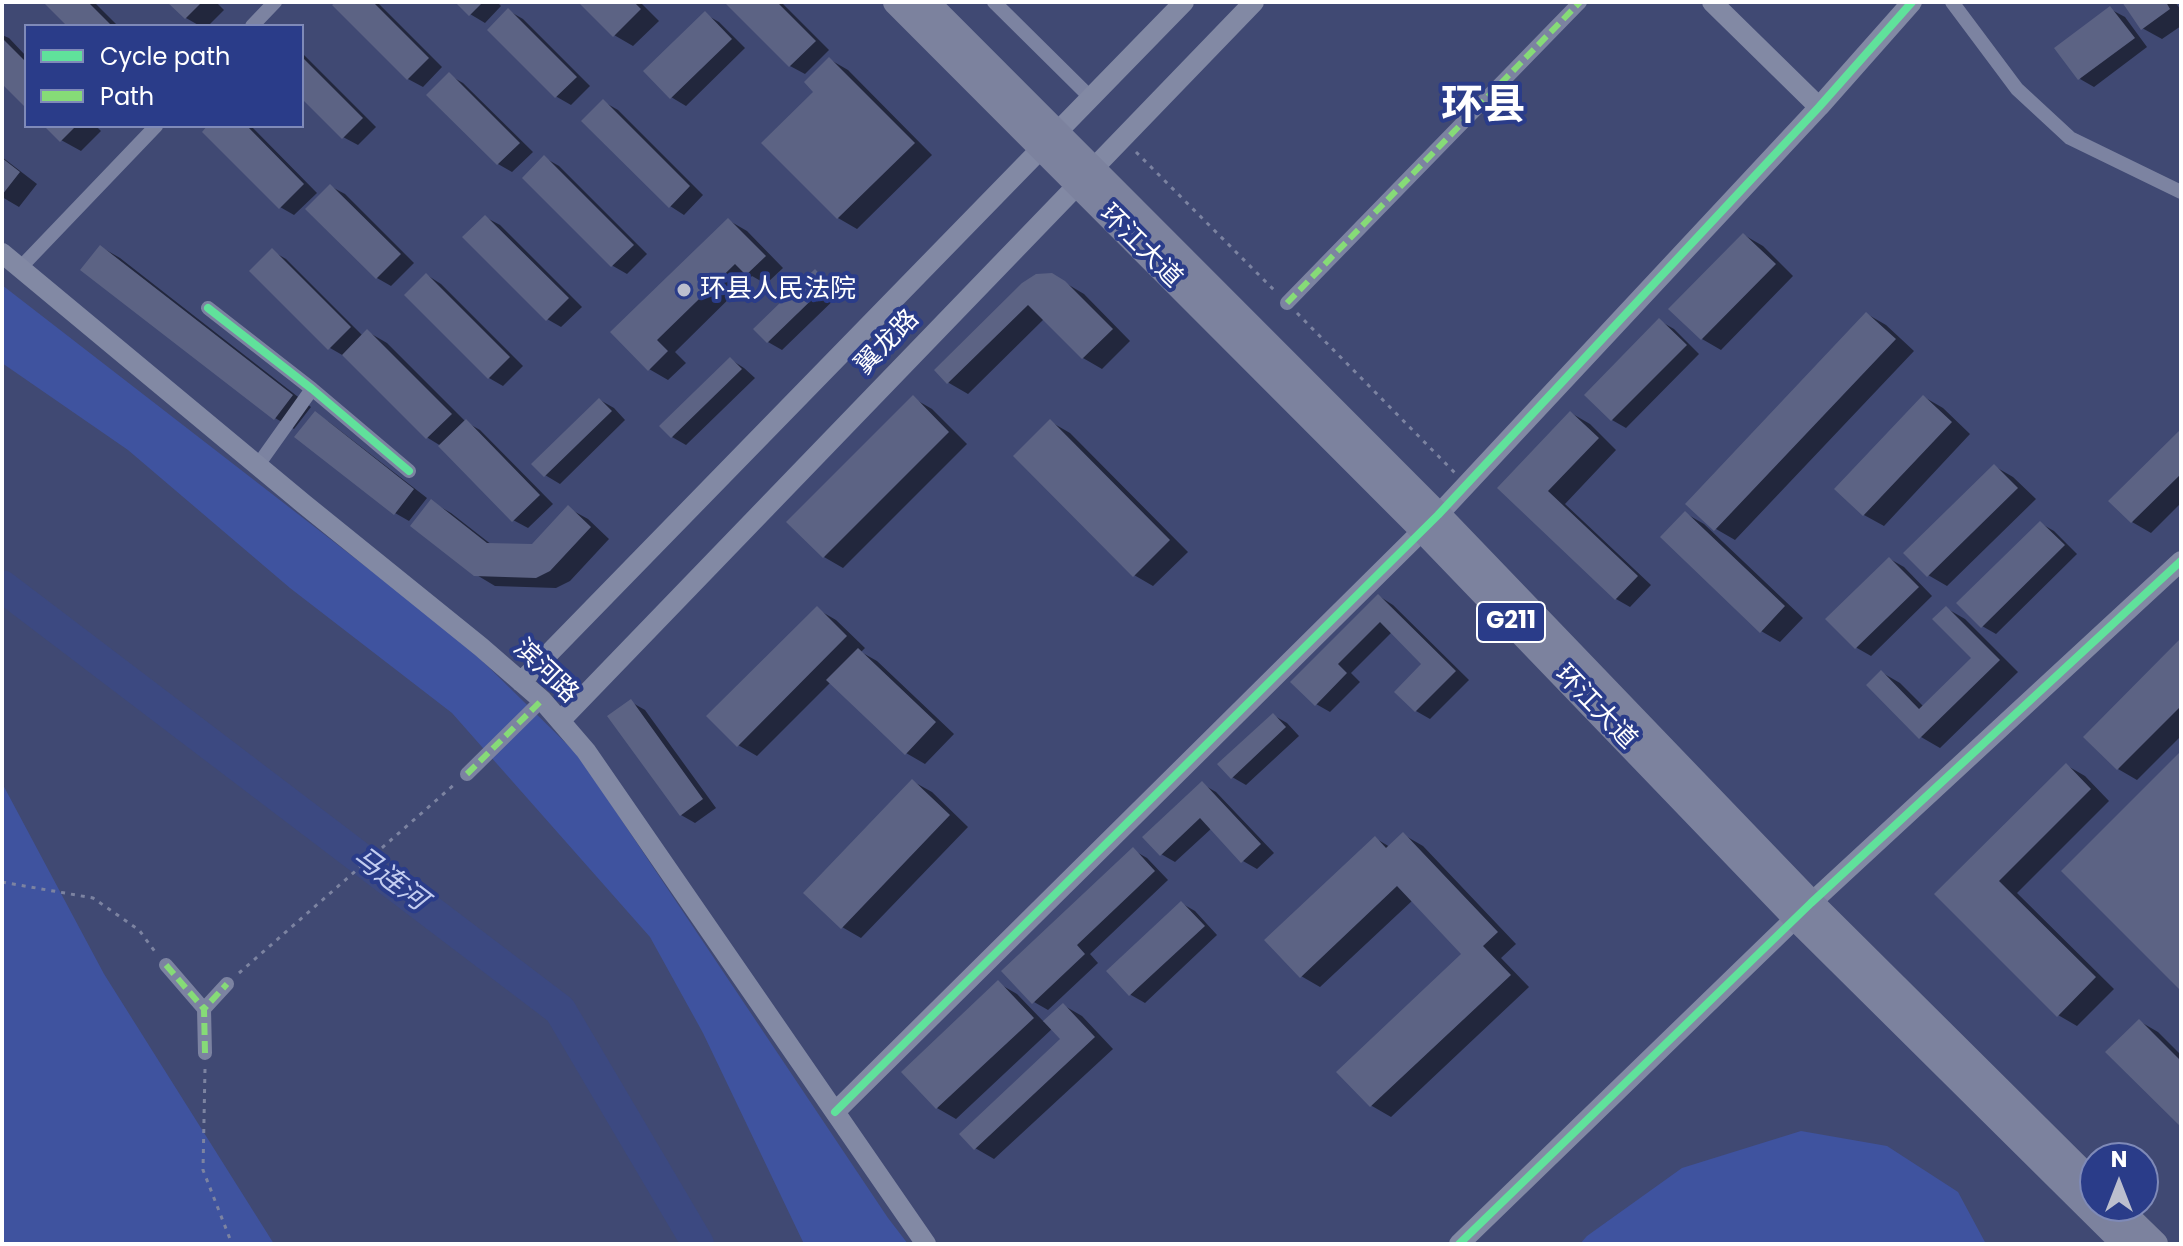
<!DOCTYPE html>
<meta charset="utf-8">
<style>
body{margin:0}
#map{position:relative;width:2183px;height:1246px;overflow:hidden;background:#404973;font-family:Poppins,sans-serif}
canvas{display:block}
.frame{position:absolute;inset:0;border:4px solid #fff;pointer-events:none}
.legend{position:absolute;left:24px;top:24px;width:280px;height:104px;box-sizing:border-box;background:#2a3c89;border:2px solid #7f8ab8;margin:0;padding:10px 14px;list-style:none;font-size:24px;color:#fff}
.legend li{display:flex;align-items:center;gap:16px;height:40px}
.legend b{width:40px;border:2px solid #7f8ab8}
.north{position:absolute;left:2079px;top:1142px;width:80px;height:80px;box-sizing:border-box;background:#2a3c89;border:2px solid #7f8ab8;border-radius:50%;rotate:0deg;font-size:22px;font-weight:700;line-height:32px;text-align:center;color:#fff}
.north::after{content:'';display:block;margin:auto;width:28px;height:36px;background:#bcbfce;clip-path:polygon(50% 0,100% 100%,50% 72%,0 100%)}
</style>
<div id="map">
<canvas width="2183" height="1246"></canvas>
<div class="frame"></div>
<ul class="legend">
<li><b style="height:10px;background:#60e19b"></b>Cycle path</li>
<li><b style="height:10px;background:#86db77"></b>Path</li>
</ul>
<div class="north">N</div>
</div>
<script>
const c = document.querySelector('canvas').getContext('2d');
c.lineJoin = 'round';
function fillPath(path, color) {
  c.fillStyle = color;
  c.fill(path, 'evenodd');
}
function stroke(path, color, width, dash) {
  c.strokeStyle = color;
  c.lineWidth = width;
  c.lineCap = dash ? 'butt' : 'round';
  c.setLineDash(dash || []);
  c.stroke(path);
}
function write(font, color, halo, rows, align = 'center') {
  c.font = font + ' Poppins,"Noto Sans SC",sans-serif';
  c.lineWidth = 8;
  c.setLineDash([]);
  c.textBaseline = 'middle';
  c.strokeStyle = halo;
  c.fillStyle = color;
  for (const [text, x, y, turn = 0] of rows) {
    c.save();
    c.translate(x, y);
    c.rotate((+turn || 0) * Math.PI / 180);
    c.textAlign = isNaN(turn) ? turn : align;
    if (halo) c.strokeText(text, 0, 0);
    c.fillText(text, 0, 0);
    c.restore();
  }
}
fillPath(new Path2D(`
 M 2,285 L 462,641 L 578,755 L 888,1218 L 908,1244 L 804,1244 L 703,1033 L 650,937 L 452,713 L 290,588 L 128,450 L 2,363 Z
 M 2,783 L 104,974 L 274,1244 L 2,1244 Z
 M 1801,1131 L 1887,1146 L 1958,1192 L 1986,1244 L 1580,1244 L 1587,1236 L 1682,1168 Z`), '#3f539f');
fillPath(new Path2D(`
 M 45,2 L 94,2 L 118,26 L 69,26 Z
 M 170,2 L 216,2 L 224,10 L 208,26 L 200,26 L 186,18 Z
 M 338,2 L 377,2 L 442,67 L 423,87 L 408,79 L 335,5 Z
 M 458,2 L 497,2 L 501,6 L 485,23 L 470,14 Z
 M 581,2 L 640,2 L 659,21 L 633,46 L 614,35 Z
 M 727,2 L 781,2 L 829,50 L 805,74 L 790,66 Z
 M 2124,2 L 2175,2 L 2181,10 L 2181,26 L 2162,39 L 2142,28 Z
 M 2110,9 L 2125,17 L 2147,47 L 2094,87 L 2080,79 Z
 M 509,11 L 523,19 L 590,86 L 571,105 L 557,97 L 490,30 Z
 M 705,14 L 719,22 L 745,48 L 686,106 L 671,97 Z
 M 2,35 L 9,38 L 26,56 L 26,105 L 2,81 Z
 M 302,53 L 376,127 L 358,145 L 343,137 L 302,96 Z
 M 829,59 L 848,70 L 932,155 L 857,229 L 838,218 L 764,143 L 816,92 Z
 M 449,75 L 463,83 L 533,152 L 512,172 L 498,164 L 429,95 Z
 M 604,102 L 618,110 L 703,195 L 684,215 L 670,206 Z
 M 47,126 L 96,126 L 101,131 L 81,151 L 61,140 Z
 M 210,126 L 251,126 L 317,193 L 294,215 L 280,207 Z
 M 2,157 L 37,184 L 19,207 L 2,197 Z
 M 545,158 L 559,166 L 647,254 L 627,274 L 613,266 L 525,178 Z
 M 330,186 L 345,194 L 414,263 L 391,286 L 377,278 Z
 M 485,217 L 500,225 L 582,307 L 561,327 L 547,319 Z
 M 728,220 L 747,231 L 783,268 L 766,284 L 752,276 L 675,352 L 686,363 L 668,380 L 649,369 L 613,332 Z
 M 1744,235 L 1763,246 L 1793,276 L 1721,350 L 1702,339 Z
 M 101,247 L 120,258 L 311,407 L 294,429 L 275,418 Z
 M 272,251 L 286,259 L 363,336 L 368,332 L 387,343 L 466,422 L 480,430 L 553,504 L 528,528 L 513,520 L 441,446 L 428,438 L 345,355 L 344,356 L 330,348 Z
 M 816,271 L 830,279 L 842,292 L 782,350 L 768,342 Z
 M 427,275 L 441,284 L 523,366 L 503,386 L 489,378 Z
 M 1052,275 L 1084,294 L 1130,341 L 1102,369 L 1083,358 L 1044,319 L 968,394 L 949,383 L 936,370 Z
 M 1867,314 L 1886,325 L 1914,351 L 1735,540 L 1716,529 L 1688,504 Z
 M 1660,321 L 1674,329 L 1699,354 L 1626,428 L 1612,420 Z
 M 730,359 L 744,368 L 755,378 L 686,445 L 672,437 Z
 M 1924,397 L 1943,408 L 1970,434 L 1884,526 L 1864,515 L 1837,489 Z
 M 913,398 L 932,409 L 967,444 L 843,568 L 824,557 Z
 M 600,400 L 614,408 L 625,420 L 560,484 L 545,475 Z
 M 1571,413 L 1590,424 L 1616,450 L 1565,504 L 1651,585 L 1630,607 L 1616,599 L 1499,487 Z
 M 315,414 L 329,422 L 427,498 L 409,521 L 395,513 Z
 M 1051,422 L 1070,433 L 1188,552 L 1153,586 L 1134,575 Z
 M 2181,432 L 2181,503 L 2151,533 L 2132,522 Z
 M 1994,466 L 2013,477 L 2036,499 L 1947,586 L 1928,575 Z
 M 432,502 L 451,513 L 492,545 L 532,546 L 568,508 L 588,519 L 609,539 L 570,581 L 556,588 L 495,586 L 475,574 Z
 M 1685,513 L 1704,524 L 1803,618 L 1780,642 L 1761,631 Z
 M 2040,523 L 2054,531 L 2077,554 L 1996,634 L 1982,626 Z
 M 1890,559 L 1904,567 L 1932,596 L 1871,656 L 1857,648 L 1828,619 Z
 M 1379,596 L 1393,605 L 1469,680 L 1430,719 L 1416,711 L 1424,664 L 1392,632 L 1351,673 L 1360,682 L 1330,712 L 1316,704 L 1293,682 Z
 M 1946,608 L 1965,619 L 2018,672 L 1940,748 L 1921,737 L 1881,672 L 1900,683 L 1924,707 L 1974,658 Z
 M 817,609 L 836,620 L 865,648 L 861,652 L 877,661 L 954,734 L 925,764 L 906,753 L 831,682 L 757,756 L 738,745 Z
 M 2181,641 L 2181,736 L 2137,780 L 2118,769 Z
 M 631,702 L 645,710 L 716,808 L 695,823 L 681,815 Z
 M 1273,715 L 1287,723 L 1299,736 L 1246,785 L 1232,777 Z
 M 2066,765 L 2085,776 L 2109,801 L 2017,893 L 2114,989 L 2077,1026 L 2058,1015 L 1937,894 Z
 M 912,781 L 932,792 L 968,827 L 861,938 L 842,927 Z
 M 1202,784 L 1216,792 L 1274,853 L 1257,869 L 1243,861 L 1212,828 L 1175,862 L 1161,854 Z
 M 1404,835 L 1423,846 L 1516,944 L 1501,958 L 1529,987 L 1391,1117 L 1372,1106 L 1339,1072 L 1464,954 L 1413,900 L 1320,987 L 1301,976 L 1375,838 L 1390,847 Z
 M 1133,850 L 1147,858 L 1168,880 L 1090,954 L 1098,963 L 1048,1010 L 1034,1002 Z
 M 1181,903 L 1195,911 L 1217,935 L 1145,1003 L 1131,995 L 1109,971 Z
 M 998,983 L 1017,994 L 1044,1022 L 1063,1005 L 1082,1016 L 1113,1049 L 994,1159 L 975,1148 L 1063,1039 L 1053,1028 L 956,1119 L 937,1108 Z
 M 2139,1021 L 2158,1032 L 2181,1055 L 2181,1124 Z`), '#0007');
stroke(new Path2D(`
 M 2,586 L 560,1010 L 698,1244`), '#3c4981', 32);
fillPath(new Path2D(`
 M 43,2 L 88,2 L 112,26 L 67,26 Z
 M 167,2 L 202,2 L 185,19 Z
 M 336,2 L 373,2 L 429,58 L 407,80 L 332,5 Z
 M 455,2 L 483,2 L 469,16 Z
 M 578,2 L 634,2 L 641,9 L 613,37 Z
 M 724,2 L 777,2 L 816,41 L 789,67 Z
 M 2122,2 L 2166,2 L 2170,9 L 2141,30 Z
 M 2110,6 L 2135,38 L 2078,80 L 2054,48 Z
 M 508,8 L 577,77 L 555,98 L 487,30 Z
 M 705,11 L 732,39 L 670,99 L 643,71 Z
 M 2,38 L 26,62 L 26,108 L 2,84 Z
 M 302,57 L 363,118 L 342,139 L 302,99 Z
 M 829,57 L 915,143 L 837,219 L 761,143 L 813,92 L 804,82 Z
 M 449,72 L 520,143 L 497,165 L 426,95 Z
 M 603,99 L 690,186 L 669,208 L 581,121 Z
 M 44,126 L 76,126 L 60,142 Z
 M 207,126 L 247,126 L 304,184 L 279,209 L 202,132 Z
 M 544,155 L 634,245 L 611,267 L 522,178 Z
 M 2,158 L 20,172 L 2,195 Z
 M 330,184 L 401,254 L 376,279 L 305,209 Z
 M 485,215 L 569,298 L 546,321 L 462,237 Z
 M 728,218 L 766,256 L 746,275 L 735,264 L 657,340 L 668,351 L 648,371 L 610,332 Z
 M 1743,233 L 1776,264 L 1701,340 L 1668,309 Z
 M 100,245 L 293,395 L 274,420 L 80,270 Z
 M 272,248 L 351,327 L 328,350 L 249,271 Z
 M 815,269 L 829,283 L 767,343 L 753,329 Z
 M 426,273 L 510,357 L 488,379 L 404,295 Z
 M 1052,273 L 1065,281 L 1113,329 L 1082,359 L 1028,305 L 947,384 L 934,370 L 1022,283 L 1036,274 Z
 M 1866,312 L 1896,339 L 1714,531 L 1685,504 Z
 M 1659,318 L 1687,345 L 1611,421 L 1584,395 Z
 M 367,329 L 452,414 L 426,439 L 342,355 Z
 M 730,357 L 742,369 L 671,438 L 659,426 Z
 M 913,395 L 949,432 L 823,558 L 786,522 Z
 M 1923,395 L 1952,422 L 1863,516 L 1834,489 Z
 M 599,398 L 612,411 L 544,477 L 531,464 Z
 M 315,411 L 414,489 L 394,515 L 294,437 Z
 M 1570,411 L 1599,438 L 1548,491 L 1638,576 L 1615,600 L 1497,488 Z
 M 466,419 L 540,495 L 512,522 L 438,446 Z
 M 1050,419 L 1170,540 L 1133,577 L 1013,456 Z
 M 2181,429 L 2181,474 L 2131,523 L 2108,501 Z
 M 1994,464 L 2018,488 L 1927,577 L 1903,553 Z
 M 431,499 L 487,543 L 532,544 L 568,505 L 591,527 L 550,571 L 536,578 L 474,576 L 410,526 Z
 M 1685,511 L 1785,606 L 1760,633 L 1660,537 Z
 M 2040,521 L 2065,545 L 1981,628 L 1956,603 Z
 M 1889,557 L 1919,587 L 1855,649 L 1825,619 Z
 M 1378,594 L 1456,671 L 1415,712 L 1394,692 L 1421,664 L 1380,622 L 1338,664 L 1347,673 L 1315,706 L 1290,682 Z
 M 817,606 L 847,636 L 737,747 L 706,716 Z
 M 1946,606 L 2000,660 L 1919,739 L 1866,685 L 1881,670 L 1919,709 L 1971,658 L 1932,619 Z
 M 2181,638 L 2181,706 L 2117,770 L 2083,737 Z
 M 858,648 L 936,722 L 905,755 L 826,680 Z
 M 631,699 L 703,799 L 680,816 L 607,716 Z
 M 1273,713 L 1286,727 L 1231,779 L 1217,764 Z
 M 2181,751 L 2181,991 L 2061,871 Z
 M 2066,763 L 2091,789 L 1999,881 L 2096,977 L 2057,1017 L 1934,894 Z
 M 912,779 L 950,815 L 841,929 L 803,893 Z
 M 1202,781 L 1261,844 L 1241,863 L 1200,818 L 1160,856 L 1142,837 Z
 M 1403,832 L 1498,932 L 1483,946 L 1511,975 L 1370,1107 L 1336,1072 L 1461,954 L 1397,886 L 1300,978 L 1264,940 L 1375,836 L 1386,848 Z
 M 1133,847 L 1155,871 L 1077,945 L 1085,954 L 1032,1004 L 1001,971 Z
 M 1181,901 L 1205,926 L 1129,996 L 1106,971 Z
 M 998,980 L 1034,1018 L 936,1109 L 901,1072 Z
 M 1063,1003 L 1095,1037 L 974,1150 L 959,1134 L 1060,1039 L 1043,1021 Z
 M 2139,1019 L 2181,1061 L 2181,1127 L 2105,1052 Z`), '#5c6384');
stroke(new Path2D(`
 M 1136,152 L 1275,291
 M 1297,313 L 1455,473
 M 2,882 L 93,898 L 139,930 L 156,953
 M 239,973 L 456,783
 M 205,1069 L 203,1170 L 232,1244`), '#7c83a1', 3, [4, 6]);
stroke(new Path2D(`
 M 994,2 L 1091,98
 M 1952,2 L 2017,89 L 2070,138 L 2181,192
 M 252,26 L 275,2
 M 21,267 L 156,126
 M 1287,303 L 1580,2
 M 208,308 L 312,389 L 409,471
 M 258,465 L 312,389
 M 467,774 L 542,700
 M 166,965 L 204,1009
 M 205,1053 L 204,1009 L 227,984`), '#7c83a1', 14);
stroke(new Path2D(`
 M 1712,2 L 1819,107
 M 2,253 L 304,504 L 481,647 L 542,700 L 586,751 L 926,1244
 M 521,682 L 1184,2
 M 560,721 L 1254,2
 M 835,1112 L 1438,515 L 1819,107 L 1912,2
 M 1459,1244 L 1811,903 L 2181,561`), '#8289a4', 20);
stroke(new Path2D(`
 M 896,2 L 1423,530 L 1796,918 L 2125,1244
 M 926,2 L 1438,515 L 1811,903 L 2095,1185
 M 2116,1206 L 2155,1244`), '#7c829e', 26);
stroke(new Path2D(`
 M 1287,303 L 1580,2
 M 467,774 L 542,700
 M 166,965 L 204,1009
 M 205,1053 L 204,1009 L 227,984`), '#86db77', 6, [12, 6]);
stroke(new Path2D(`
 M 208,308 L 312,389 L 409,471
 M 835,1112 L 1438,515 L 1819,107 L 1912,2
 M 1459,1244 L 1811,903 L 2181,561`), '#60e19b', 8);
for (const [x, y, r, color] of [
 [684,290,8,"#bcbfce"]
]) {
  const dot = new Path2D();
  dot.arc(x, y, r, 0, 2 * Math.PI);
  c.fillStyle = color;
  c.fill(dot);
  stroke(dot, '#2a3c89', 3);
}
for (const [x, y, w] of [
 [1511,622,68]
]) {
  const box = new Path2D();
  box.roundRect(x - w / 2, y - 20, w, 40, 6);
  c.fillStyle = '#2a3c89';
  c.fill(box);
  stroke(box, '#fff', 2);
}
write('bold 24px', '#fff', null, [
 ["G211",1511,622]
]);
write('26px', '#fff', '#2a3c89', [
 ["环江大道",1140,247,45],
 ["翼龙路",888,343,-46],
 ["滨河路",545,672,44],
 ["环江大道",1595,708,46]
]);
write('26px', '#fff', '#2a3c89', [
 ["环县人民法院",700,290]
], 'left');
write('italic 28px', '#c3cdf0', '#2a3c89', [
 ["马连河",389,880,37]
]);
write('bold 42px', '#fff', '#2a3c89', [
 ["环县",1483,108]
]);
</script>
